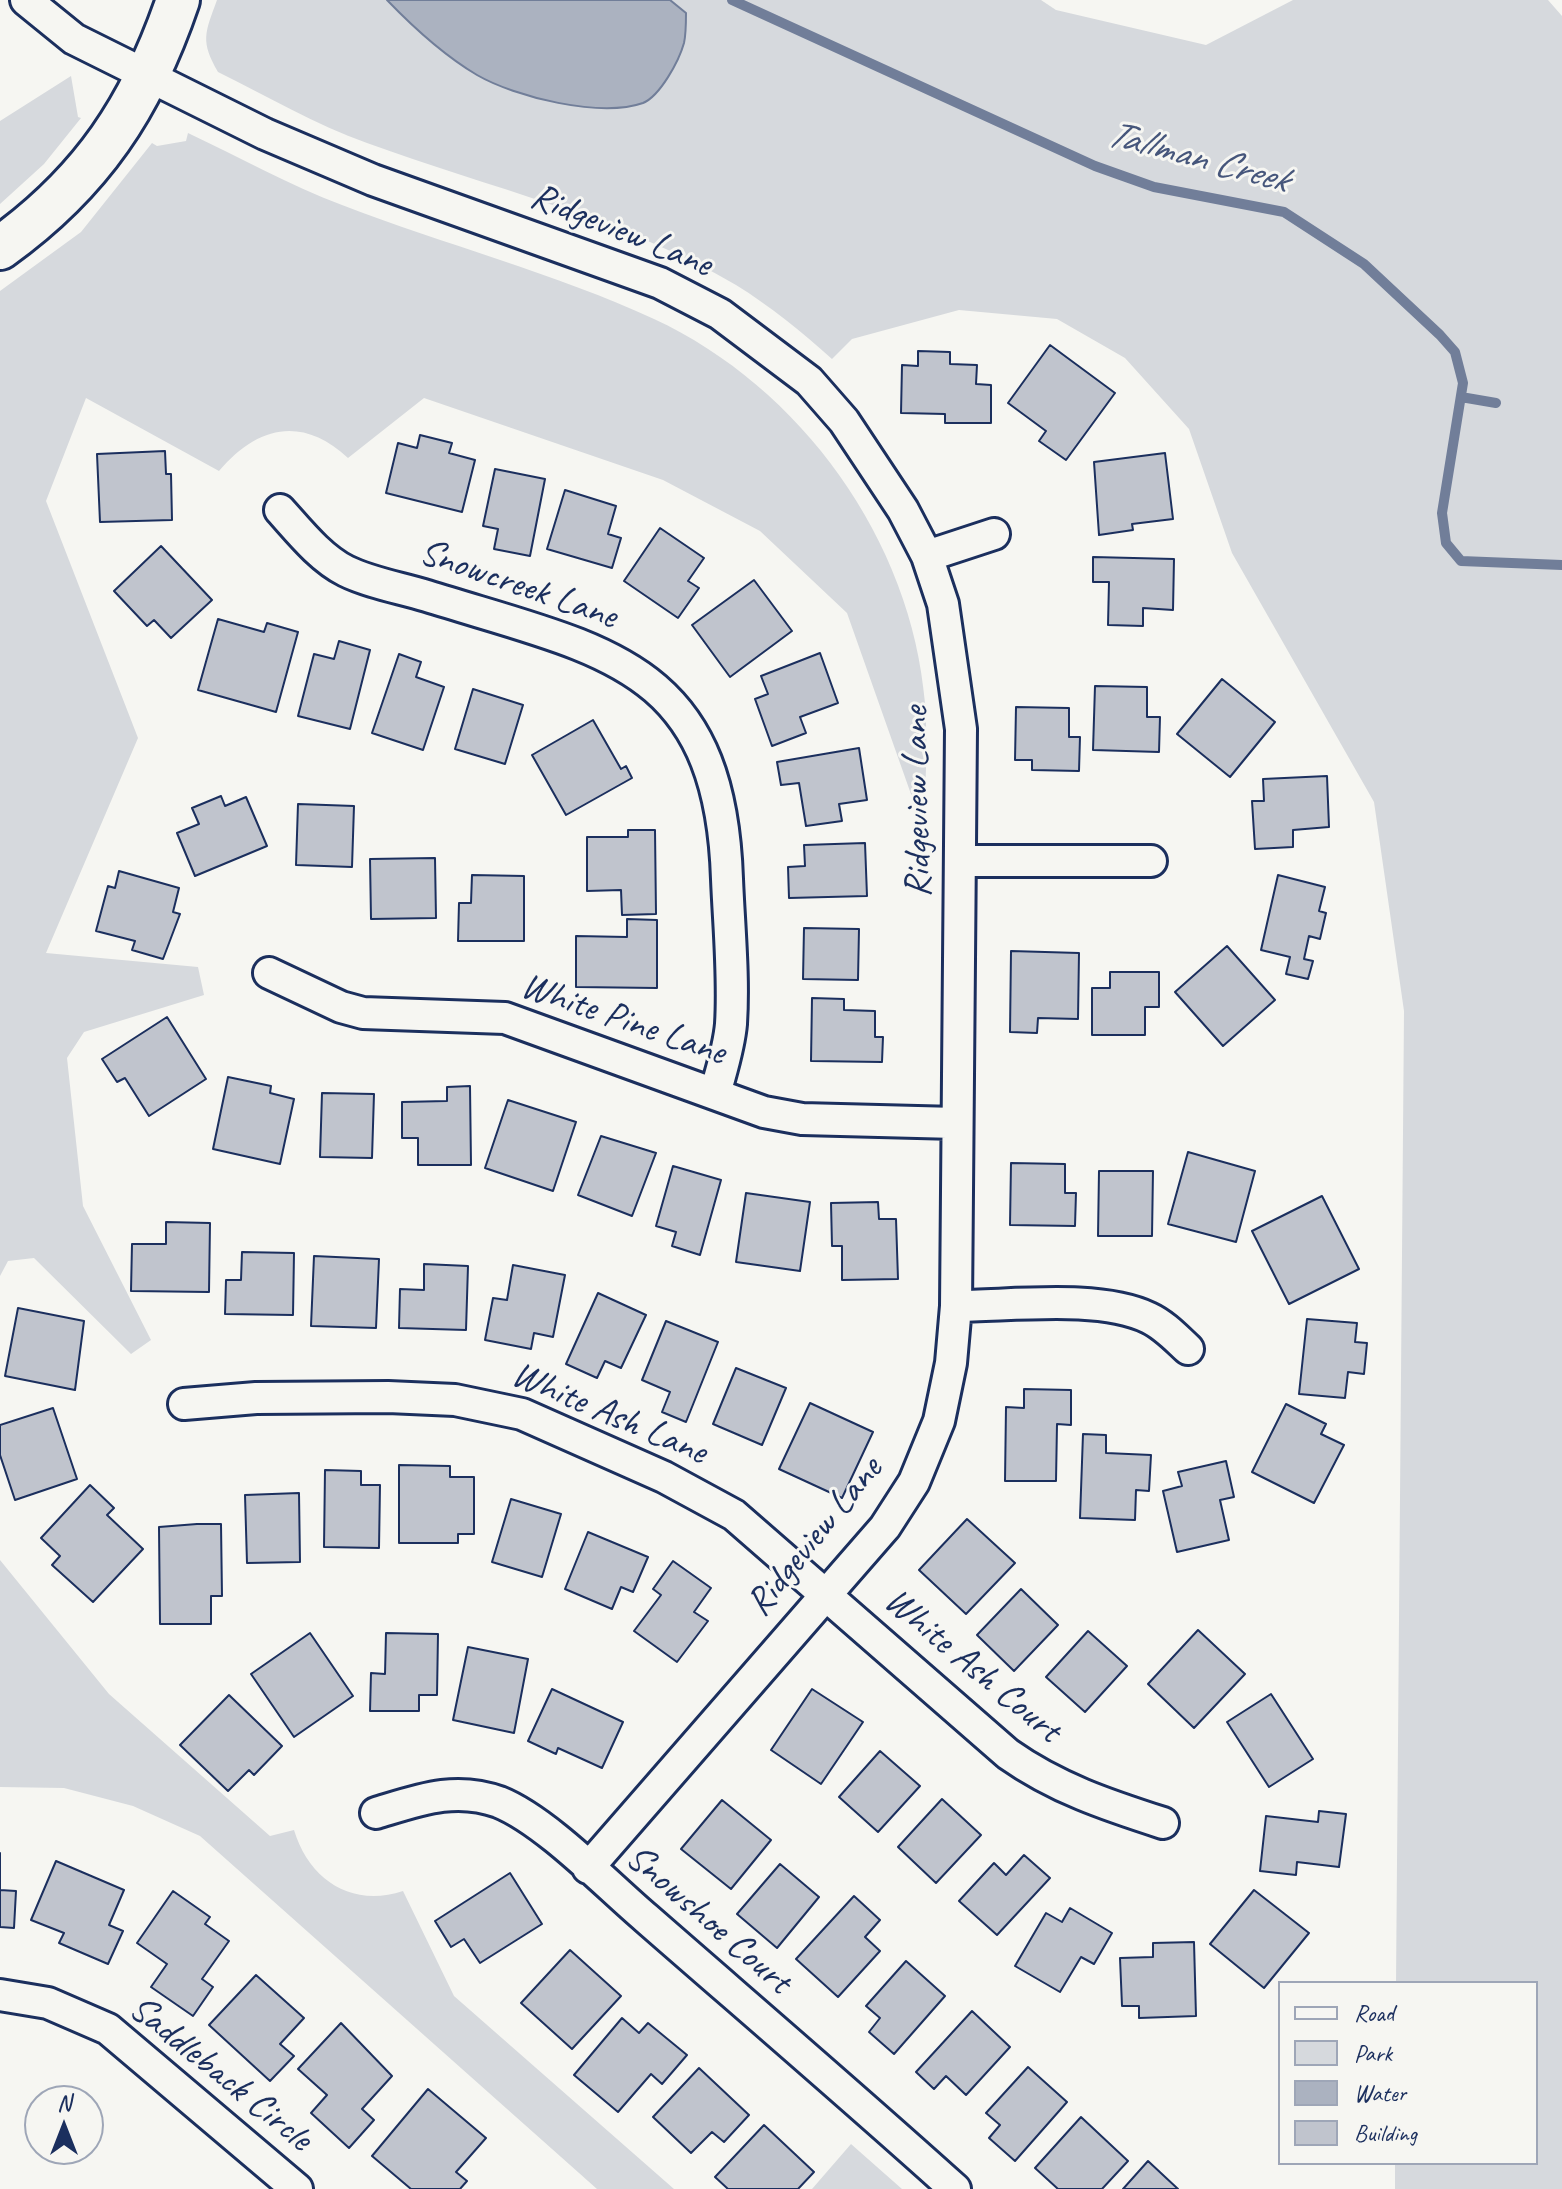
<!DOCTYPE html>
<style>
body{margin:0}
#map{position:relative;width:1562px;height:2189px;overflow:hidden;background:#f6f6f2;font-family:Caveat,sans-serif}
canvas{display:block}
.legend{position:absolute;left:1278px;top:1981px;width:260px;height:184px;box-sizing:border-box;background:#f6f6f2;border:2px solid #9ea6b7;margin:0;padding:10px 14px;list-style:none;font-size:24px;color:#1b2f5e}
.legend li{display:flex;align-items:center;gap:16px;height:40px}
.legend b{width:40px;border:2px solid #9ea6b7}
.north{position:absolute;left:24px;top:2085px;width:80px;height:80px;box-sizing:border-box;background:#f6f6f2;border:2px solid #9ea6b7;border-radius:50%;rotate:0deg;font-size:22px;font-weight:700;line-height:32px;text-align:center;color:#1b2f5e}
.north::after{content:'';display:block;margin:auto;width:28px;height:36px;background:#1b2f5e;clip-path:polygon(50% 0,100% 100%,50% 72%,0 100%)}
</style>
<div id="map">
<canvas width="1562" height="2189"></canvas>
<ul class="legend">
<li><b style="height:10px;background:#f6f6f2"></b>Road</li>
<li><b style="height:22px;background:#d6d9dd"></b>Park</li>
<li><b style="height:22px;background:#abb2c0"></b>Water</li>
<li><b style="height:22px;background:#c0c4cd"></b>Building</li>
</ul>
<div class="north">N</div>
</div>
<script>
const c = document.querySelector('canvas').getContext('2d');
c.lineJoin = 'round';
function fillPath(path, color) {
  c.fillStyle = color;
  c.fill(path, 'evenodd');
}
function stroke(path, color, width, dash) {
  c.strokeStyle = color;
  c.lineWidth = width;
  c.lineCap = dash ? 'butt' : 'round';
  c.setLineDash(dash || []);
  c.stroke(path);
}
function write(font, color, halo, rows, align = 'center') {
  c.font = font + ' Caveat,sans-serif';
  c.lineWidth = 6;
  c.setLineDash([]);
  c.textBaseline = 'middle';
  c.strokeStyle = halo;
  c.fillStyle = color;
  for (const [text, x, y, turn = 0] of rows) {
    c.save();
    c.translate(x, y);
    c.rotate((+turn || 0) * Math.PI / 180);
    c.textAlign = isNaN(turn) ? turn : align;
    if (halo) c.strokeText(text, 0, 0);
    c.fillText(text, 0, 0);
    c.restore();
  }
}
fillPath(new Path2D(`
 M 217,0 L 1041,0 L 1056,10 L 1206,45 L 1293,0 L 1548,0 L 1562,16 L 1562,2189 L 1395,2189 L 1395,2163 L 1536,2163 L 1536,1983 L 1396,1983 L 1404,1011 L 1374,802 L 1232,553 L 1189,429 L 1125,358 L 1057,319 L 959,310 L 852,339 L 832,359 C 802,332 770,306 736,285 C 625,219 487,187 367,143 C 316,125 267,96 218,72 C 200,41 205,33 217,0 Z
 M 71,76 L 78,117 L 81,118 L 44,164 L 0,204 L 0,121 Z
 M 188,133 C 239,157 289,185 342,205 C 443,244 557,274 654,319 C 801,387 912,541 925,703 C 928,745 925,789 924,831 L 847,613 L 760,531 L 663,480 L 424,398 L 348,458 C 302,415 257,426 219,471 L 86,398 L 46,501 L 138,738 L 46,953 L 198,967 L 204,995 L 84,1032 L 67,1058 L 83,1206 L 151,1340 L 131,1354 L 34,1258 L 8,1261 L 0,1276 L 0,291 L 81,232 L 152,143 L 157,146 L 186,141 Z
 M 0,1560 L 109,1694 L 270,1836 L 294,1830 C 309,1880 352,1908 403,1891 L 454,1996 L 674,2189 L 597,2189 L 200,1836 L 133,1806 L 64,1788 L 0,1787 Z
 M 851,2144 L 902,2189 L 812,2189 Z`), '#d6d9dd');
const water = new Path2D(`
 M 387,0 L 670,0 L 686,13 C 686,22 686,34 684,43 C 679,61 660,96 643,103 C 600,118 515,97 477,75 C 445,56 413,27 387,0 Z`);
fillPath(water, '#abb2c0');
stroke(water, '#717e99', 2);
stroke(new Path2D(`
 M 732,0 L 1095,166 L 1154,187 L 1284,212 L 1364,264 L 1440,335 L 1455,352 L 1463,383 L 1442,513 L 1446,543 L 1461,561 L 1562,565
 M 1461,397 L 1496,403`), '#717e99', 10);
const building = new Path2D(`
 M 1050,345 L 1115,393 L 1066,460 L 1039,441 L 1046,431 L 1008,403 Z
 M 918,351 L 950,352 L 950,364 L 977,365 L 976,384 L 991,385 L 991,423 L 945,423 L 945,414 L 901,413 L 902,365 L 918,366 Z
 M 420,435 L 452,443 L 449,453 L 475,460 L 462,512 L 386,493 L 398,443 L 417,448 Z
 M 165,451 L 166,474 L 171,474 L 172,520 L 100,522 L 97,454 Z
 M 1165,453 L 1173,519 L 1132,524 L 1133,530 L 1099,535 L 1094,462 Z
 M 495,469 L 545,479 L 530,556 L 494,549 L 498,529 L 483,526 Z
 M 565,490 L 616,506 L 608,534 L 621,538 L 612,568 L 547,549 Z
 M 660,528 L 704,558 L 688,581 L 699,588 L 678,618 L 624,581 Z
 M 161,546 L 212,600 L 171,638 L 154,620 L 147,626 L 114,591 Z
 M 1093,557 L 1174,559 L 1173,610 L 1143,608 L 1143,626 L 1108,625 L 1109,582 L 1093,582 Z
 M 754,580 L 792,631 L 730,677 L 692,625 Z
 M 218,619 L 264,632 L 267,623 L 298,632 L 276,712 L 198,690 Z
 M 339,641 L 370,650 L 350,729 L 298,716 L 314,654 L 334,659 Z
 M 820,653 L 838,703 L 800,717 L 806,733 L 772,746 L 755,699 L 768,694 L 761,676 Z
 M 399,654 L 421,662 L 416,677 L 444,687 L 423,750 L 372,733 Z
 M 1222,679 L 1275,722 L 1230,777 L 1177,734 Z
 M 1095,686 L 1147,687 L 1147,717 L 1160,717 L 1159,752 L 1093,750 Z
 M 473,689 L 523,705 L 505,764 L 455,749 Z
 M 1016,707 L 1069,708 L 1069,737 L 1080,737 L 1079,771 L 1032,770 L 1032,760 L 1015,760 Z
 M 593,720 L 621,769 L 626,766 L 632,778 L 566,815 L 532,755 Z
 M 859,748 L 867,800 L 839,804 L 842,821 L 806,826 L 799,783 L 781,785 L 777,762 Z
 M 1327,776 L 1329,827 L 1293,830 L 1293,847 L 1255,849 L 1252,801 L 1264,801 L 1263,779 Z
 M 221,796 L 225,806 L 246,797 L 267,846 L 195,876 L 177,833 L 199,824 L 192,808 Z
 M 298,804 L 354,806 L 352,867 L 296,865 Z
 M 628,830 L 655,830 L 656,914 L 622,915 L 621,890 L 587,891 L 587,837 L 628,837 Z
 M 865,843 L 867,896 L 789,898 L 788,867 L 805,866 L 804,845 Z
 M 435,858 L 436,918 L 371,919 L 370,859 Z
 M 119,871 L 179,888 L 173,912 L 180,914 L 163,959 L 132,950 L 135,941 L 96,931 L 108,886 L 115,888 Z
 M 472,875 L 524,876 L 524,941 L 458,941 L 459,903 L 471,903 Z
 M 1278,875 L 1325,887 L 1319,911 L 1326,913 L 1320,939 L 1309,936 L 1304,959 L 1313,961 L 1308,979 L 1286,974 L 1290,957 L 1261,950 Z
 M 627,919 L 657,920 L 657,988 L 576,987 L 576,936 L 627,937 Z
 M 804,928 L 859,929 L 858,980 L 803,979 Z
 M 1227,946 L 1275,1000 L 1223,1046 L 1175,992 Z
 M 1011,951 L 1079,953 L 1078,1019 L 1038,1018 L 1037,1033 L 1010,1032 Z
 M 1110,972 L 1159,972 L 1159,1007 L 1145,1007 L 1145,1035 L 1092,1035 L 1092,988 L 1110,988 Z
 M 812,998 L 844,999 L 844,1010 L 875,1011 L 875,1037 L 883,1037 L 882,1062 L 811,1061 Z
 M 167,1017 L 206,1079 L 149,1116 L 125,1078 L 117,1082 L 102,1059 Z
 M 228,1077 L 271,1086 L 270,1093 L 294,1099 L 280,1164 L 213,1149 Z
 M 470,1086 L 471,1165 L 418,1165 L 418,1138 L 402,1138 L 402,1102 L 447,1101 L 447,1087 Z
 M 322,1093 L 374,1094 L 372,1158 L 320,1157 Z
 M 508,1100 L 576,1122 L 553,1191 L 485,1168 Z
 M 601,1136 L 656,1153 L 632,1216 L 578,1195 Z
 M 1188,1152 L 1255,1171 L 1236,1242 L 1168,1224 Z
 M 1011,1163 L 1065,1164 L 1065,1193 L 1076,1193 L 1075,1226 L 1010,1225 Z
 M 673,1166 L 721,1180 L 700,1255 L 672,1246 L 676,1232 L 656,1226 Z
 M 1099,1171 L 1153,1171 L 1152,1236 L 1098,1236 Z
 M 746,1193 L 810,1202 L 800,1271 L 736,1262 Z
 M 1322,1196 L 1359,1269 L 1289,1304 L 1252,1231 Z
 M 878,1202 L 879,1219 L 896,1219 L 898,1279 L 842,1280 L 842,1246 L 832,1246 L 831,1203 Z
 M 166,1222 L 210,1223 L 209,1292 L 131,1291 L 132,1244 L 166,1244 Z
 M 242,1252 L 294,1253 L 293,1315 L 225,1314 L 226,1280 L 241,1280 Z
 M 314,1256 L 379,1259 L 376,1328 L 311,1326 Z
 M 424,1264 L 468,1266 L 466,1330 L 399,1328 L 400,1289 L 424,1290 Z
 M 513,1265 L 565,1275 L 553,1337 L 534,1333 L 531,1349 L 485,1340 L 493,1298 L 507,1300 Z
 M 598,1293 L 646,1315 L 621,1368 L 605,1361 L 597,1378 L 566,1364 Z
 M 18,1308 L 84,1321 L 75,1390 L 5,1376 Z
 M 1307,1319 L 1357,1323 L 1355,1342 L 1367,1343 L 1364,1374 L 1348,1372 L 1345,1398 L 1299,1394 Z
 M 666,1321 L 718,1342 L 686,1422 L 662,1412 L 670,1392 L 642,1380 Z
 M 736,1368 L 786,1388 L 762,1445 L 713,1424 Z
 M 1024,1389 L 1071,1390 L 1071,1425 L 1057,1424 L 1056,1481 L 1005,1481 L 1006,1407 L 1024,1408 Z
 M 810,1403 L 873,1432 L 842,1498 L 779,1469 Z
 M 1286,1404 L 1326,1424 L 1321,1434 L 1344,1445 L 1314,1503 L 1252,1472 Z
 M 53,1408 L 77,1479 L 15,1500 L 0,1455 L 0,1425 Z
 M 1083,1434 L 1106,1435 L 1106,1453 L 1151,1455 L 1149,1491 L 1136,1490 L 1135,1520 L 1080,1518 Z
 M 1226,1461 L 1234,1497 L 1220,1500 L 1229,1540 L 1177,1552 L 1163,1491 L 1182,1486 L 1178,1472 Z
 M 399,1465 L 450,1466 L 450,1477 L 474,1477 L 474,1534 L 458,1534 L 458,1543 L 399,1543 Z
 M 325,1470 L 361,1471 L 361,1485 L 380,1485 L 379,1548 L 324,1547 Z
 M 90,1485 L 114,1508 L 107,1515 L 143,1549 L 93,1602 L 52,1565 L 60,1556 L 41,1538 Z
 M 299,1493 L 300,1562 L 247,1563 L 245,1495 Z
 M 511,1499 L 561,1514 L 542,1577 L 492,1562 Z
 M 967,1519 L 1015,1563 L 966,1614 L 919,1570 Z
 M 197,1524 L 221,1524 L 222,1596 L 211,1596 L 211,1624 L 160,1624 L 159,1527 Z
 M 588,1532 L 648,1557 L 633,1592 L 621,1587 L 612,1609 L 565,1589 Z
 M 673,1561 L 711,1588 L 694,1612 L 708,1621 L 677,1662 L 634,1631 L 661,1595 L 653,1589 Z
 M 1021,1589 L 1058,1625 L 1014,1671 L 977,1635 Z
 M 1198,1630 L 1245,1674 L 1194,1728 L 1148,1684 Z
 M 1088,1631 L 1127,1666 L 1085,1712 L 1046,1677 Z
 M 310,1633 L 353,1696 L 294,1737 L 251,1674 Z
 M 386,1633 L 438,1634 L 437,1695 L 419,1695 L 419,1711 L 370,1711 L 371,1673 L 385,1674 Z
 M 468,1647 L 528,1659 L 514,1733 L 453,1720 Z
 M 552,1689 L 623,1722 L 602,1768 L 558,1748 L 556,1754 L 528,1741 Z
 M 812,1689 L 863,1722 L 821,1784 L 771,1750 Z
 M 1271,1694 L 1313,1759 L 1269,1787 L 1227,1722 Z
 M 229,1695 L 282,1746 L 254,1775 L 249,1770 L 228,1791 L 180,1745 Z
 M 880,1751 L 920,1786 L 878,1832 L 839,1797 Z
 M 942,1799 L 981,1835 L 936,1883 L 898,1847 Z
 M 722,1800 L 771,1840 L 731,1889 L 681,1849 Z
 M 1319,1811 L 1346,1814 L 1339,1867 L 1297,1862 L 1296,1875 L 1260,1871 L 1266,1816 L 1318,1822 Z
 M 0,1853 L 0,1890 L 16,1891 L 14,1928 L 0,1927 Z
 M 1024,1855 L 1050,1878 L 997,1935 L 959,1901 L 994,1863 L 1006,1875 Z
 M 56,1861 L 124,1890 L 109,1925 L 123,1931 L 108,1964 L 59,1943 L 64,1933 L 31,1920 Z
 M 780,1864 L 819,1897 L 777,1948 L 737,1914 Z
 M 510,1873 L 542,1924 L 480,1963 L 464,1939 L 451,1947 L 435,1921 Z
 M 1254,1890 L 1309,1933 L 1264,1988 L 1210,1944 Z
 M 173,1891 L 210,1917 L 205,1924 L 229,1941 L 202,1979 L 213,1987 L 193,2016 L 151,1987 L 167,1964 L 137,1943 Z
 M 854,1896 L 880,1920 L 865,1937 L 880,1951 L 838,1997 L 796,1959 Z
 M 1070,1908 L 1112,1933 L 1094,1964 L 1081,1957 L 1060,1992 L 1015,1966 L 1046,1913 L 1062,1922 Z
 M 1194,1942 L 1196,2016 L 1139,2018 L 1139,2006 L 1122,2006 L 1120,1958 L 1153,1957 L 1153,1943 Z
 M 570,1950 L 621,1996 L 572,2049 L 521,2003 Z
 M 906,1961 L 945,1996 L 894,2054 L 869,2032 L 880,2018 L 866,2006 Z
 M 256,1975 L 304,2018 L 280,2044 L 294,2056 L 270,2081 L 209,2025 Z
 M 972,2011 L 1010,2047 L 966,2095 L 946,2076 L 934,2089 L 916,2072 Z
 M 622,2018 L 639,2033 L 648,2023 L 687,2055 L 662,2084 L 651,2074 L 618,2112 L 574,2075 Z
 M 341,2023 L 392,2076 L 362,2109 L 374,2120 L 349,2148 L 311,2113 L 327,2095 L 298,2069 Z
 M 1028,2067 L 1067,2102 L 1015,2161 L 989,2138 L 1000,2125 L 986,2113 Z
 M 699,2068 L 749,2115 L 724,2142 L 712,2132 L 691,2153 L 653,2117 Z
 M 428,2089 L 486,2138 L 456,2172 L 467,2181 L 460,2189 L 411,2189 L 372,2156 Z
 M 1081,2117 L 1128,2161 L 1102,2189 L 1058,2189 L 1035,2168 Z
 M 764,2125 L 814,2172 L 798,2189 L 728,2189 L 715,2177 Z
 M 1148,2161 L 1178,2189 L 1123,2189 Z`);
fillPath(building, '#c0c4cd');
stroke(building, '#1b2f5e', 2);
const street = new Path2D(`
 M 26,0 L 74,39 L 265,134 L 373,180 L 660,283 L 720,314 L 809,381 L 844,421 L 903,510 L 927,556 L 943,604 L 961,729 L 956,1306 L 951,1363 L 939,1421 L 914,1482 L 885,1527 L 588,1868
 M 280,510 C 299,531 320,558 346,571 C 370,583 401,588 427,596 C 603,651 720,662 727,879 C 729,927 734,976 731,1024 C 729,1048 721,1071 715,1094
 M 927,556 L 994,534
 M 961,861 L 1151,861
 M 269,973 L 341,1007 L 363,1013 L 505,1018 L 764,1112 L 802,1119 L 956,1123
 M 956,1306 C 1011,1306 1099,1294 1149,1318 C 1164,1325 1176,1338 1188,1349
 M 184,1404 L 256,1398 L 388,1397 L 455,1400 L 522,1414 L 664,1477 L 734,1515 L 1008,1754 C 1056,1788 1107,1805 1163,1823
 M 376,1813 C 419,1800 455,1786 499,1802 C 546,1821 606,1884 646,1918 C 749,2008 853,2097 955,2189
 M 0,1995 L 48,2003 L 108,2029 L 297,2189`);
const secondary = new Path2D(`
 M 0,248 C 92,182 142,106 178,0`);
stroke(street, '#1b2f5e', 36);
stroke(secondary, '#1b2f5e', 48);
stroke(street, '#f6f6f2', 30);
stroke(secondary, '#f6f6f2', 42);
write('38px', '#1b2f5e', '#f6f6f2', [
 ["Ridgeview Lane",621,231,22],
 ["Snowcreek Lane",518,585,19],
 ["Ridgeview Lane",918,802,-91],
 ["White Pine Lane",623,1020,19],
 ["White Ash Lane",609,1414,23],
 ["Ridgeview Lane",815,1537,-51],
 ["White Ash Court",972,1666,40],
 ["Snowshoe Court",708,1920,41],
 ["Saddleback Circle",220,2074,39]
]);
write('italic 40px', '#46567b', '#f6f6f2', [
 ["Tallman Creek",1197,158,15]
]);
</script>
